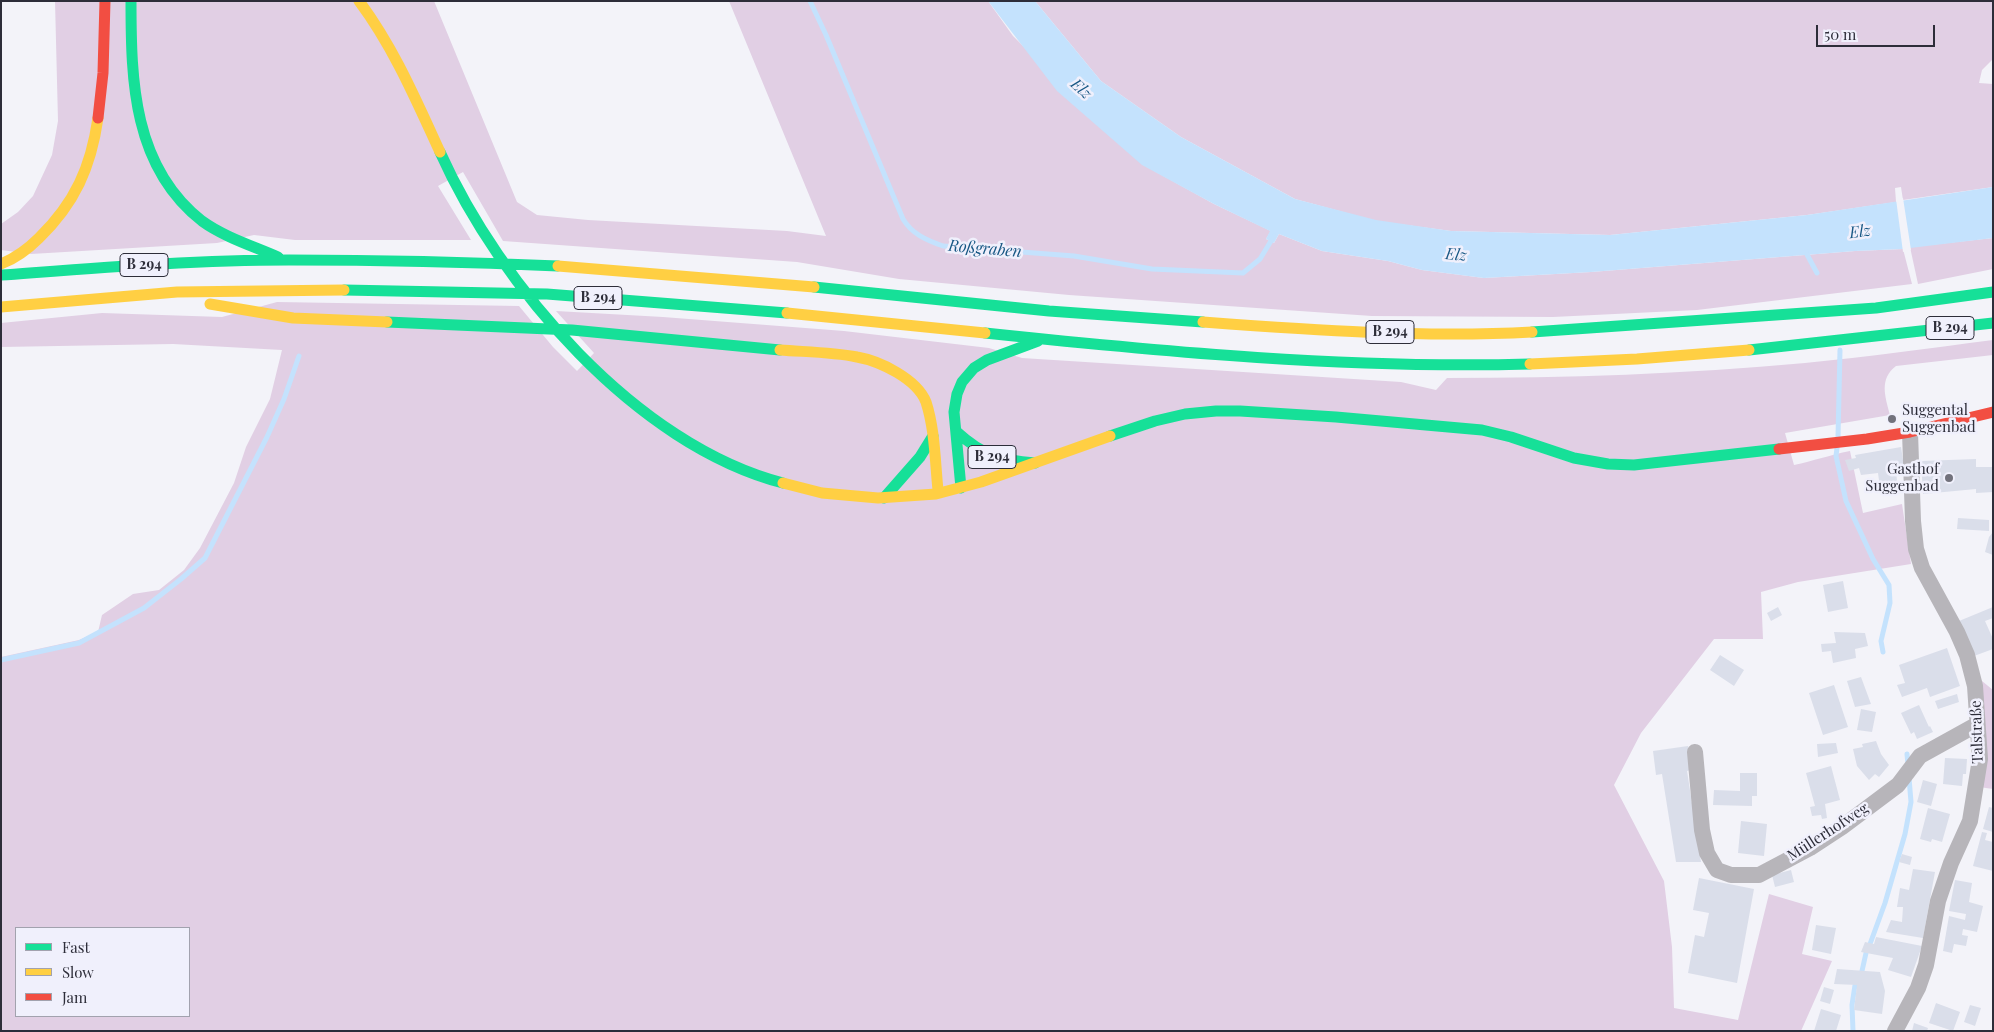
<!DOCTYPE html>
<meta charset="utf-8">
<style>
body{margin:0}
#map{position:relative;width:1994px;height:1032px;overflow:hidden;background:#f3f3f9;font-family:"Playfair Display",serif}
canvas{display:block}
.frame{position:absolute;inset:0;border:2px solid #2d2d39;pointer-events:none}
.legend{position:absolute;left:15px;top:927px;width:175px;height:90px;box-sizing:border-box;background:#f0f0fc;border:1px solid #a2a2ae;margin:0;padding:6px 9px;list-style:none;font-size:15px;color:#2d2d39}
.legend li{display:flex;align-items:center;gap:10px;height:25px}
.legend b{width:25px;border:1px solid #a2a2ae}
.scale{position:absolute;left:1816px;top:25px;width:119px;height:22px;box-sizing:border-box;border:2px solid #2d2d39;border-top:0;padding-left:6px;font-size:15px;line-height:18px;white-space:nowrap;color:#2d2d39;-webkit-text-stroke:4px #f0f0fc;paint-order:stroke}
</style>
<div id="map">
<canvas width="1994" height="1032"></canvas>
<div class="frame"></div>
<ul class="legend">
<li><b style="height:6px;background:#16e098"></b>Fast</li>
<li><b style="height:6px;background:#ffcf43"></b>Slow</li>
<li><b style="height:6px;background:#f24e42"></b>Jam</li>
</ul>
<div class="scale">50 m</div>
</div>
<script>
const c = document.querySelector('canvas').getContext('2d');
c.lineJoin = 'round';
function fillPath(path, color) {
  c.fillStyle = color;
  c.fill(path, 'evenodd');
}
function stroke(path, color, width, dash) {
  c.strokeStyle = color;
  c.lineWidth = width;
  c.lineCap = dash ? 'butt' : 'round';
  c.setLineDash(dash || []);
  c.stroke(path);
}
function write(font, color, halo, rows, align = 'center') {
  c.font = font + ' "Playfair Display",serif';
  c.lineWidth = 5;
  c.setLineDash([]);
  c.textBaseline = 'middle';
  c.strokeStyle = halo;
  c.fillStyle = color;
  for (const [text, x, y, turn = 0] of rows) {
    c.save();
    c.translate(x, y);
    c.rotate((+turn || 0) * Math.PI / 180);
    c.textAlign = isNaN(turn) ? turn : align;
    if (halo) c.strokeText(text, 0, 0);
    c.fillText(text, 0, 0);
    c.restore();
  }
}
fillPath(new Path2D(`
 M 55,1 L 434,1 L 517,202 L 537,215 L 588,220 L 787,231 L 826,236 L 729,1 L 988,1 L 1013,36 L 1142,164 L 1214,204 L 1271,231 L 1266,239 L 1274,243 L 1279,234 L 1322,251 L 1388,261 L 1422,270 L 1484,278 L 1591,272 L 1855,251 L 1903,249 L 1912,284 L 1697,310 L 1553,317 L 1372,316 L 1069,295 L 899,279 L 797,262 L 503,241 L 463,172 L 438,186 L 471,240 L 295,240 L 254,235 L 217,243 L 31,254 L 1,250 L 1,224 L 18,212 L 33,196 L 52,155 L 58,121 Z
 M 1035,1 L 1993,1 L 1993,59 L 1982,70 L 1979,83 L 1993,84 L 1993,187 L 1903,200 L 1901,187 L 1895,188 L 1896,202 L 1807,215 L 1610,235 L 1451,231 L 1376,221 L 1295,199 L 1181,137 L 1101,81 Z
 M 1993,238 L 1993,269 L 1918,284 L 1910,247 Z
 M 277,302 L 519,306 L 553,347 L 577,371 L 594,353 L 556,311 L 663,317 L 844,331 L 989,348 L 1022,358 L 1401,382 L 1436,390 L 1447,378 C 1566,378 1686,374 1805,363 C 1868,357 1930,348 1993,340 L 1993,355 L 1896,366 C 1879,379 1885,396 1890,415 L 1785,433 L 1794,465 C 1813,461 1830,455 1850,451 L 1863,513 L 1902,504 L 1911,564 L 1798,582 L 1761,592 L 1763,639 L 1714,639 L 1641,733 L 1614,785 L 1664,881 L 1672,947 L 1674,1008 L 1738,1020 L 1769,894 L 1813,907 L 1802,954 L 1832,961 L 1801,1031 L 1,1031 L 1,657 L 79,640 L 98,632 L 102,615 L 133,594 L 159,590 L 184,570 L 200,548 L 234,483 L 246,447 L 270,399 L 282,350 L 173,344 L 1,347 L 1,323 L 102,313 L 222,317 ZM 16,928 L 189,928 L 189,1016 L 16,1016 Z
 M 1982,681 L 1993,690 L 1993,789 L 1979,787 Z`), '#e1cfe4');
fillPath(new Path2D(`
 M 988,1 L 1035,1 L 1101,81 L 1181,137 L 1295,199 L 1376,220 L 1451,231 L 1610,235 L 1807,215 L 1993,187 L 1993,238 L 1902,249 L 1855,251 L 1591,272 L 1484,278 L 1422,270 L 1388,261 L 1322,251 L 1279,234 L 1274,243 L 1266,239 L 1270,231 L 1214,204 L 1142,165 L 1057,91 Z`), '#c4e2fd');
fillPath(new Path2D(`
 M 1903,198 L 1911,250 L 1903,252 L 1896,199 Z`), '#f3f3f9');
stroke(new Path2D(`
 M 810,1 L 826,35 L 903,219 C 912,234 926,240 943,246 L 1074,256 L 1152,269 L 1243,273 L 1260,259 L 1274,236
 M 1804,249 L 1817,273
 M 1838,437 L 1840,350
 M 1837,448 L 1836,456 L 1846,501 L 1873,559 L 1889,585 L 1890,603 L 1881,641 L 1883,652
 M 1,660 L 79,643 L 144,608 L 181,579 L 205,558 L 267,437 L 284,399 L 299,356
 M 1907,754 L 1908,765
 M 1870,944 L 1885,903 L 1905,834 L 1911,802 L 1909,778
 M 1862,971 L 1866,953
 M 1853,1031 L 1852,1005 L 1855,985`), '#c4e2fd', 5);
fillPath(new Path2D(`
 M 1901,447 L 1904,467 L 1896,469 L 1898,494 L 1881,495 L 1878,473 L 1861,475 L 1859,468 L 1849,471 L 1845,460 L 1856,458 L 1855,455 Z
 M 1976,459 L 1976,467 L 1993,467 L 1993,492 L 1976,493 L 1976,489 L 1923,494 L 1921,461 Z
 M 1958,518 L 1989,520 L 1989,531 L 1957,529 Z
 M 1993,532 L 1993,555 L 1985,552 L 1989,537 Z
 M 1843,581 L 1848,608 L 1828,612 L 1823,585 Z
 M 1778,607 L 1782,615 L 1771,621 L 1767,613 Z
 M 1993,607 L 1993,618 L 1985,621 L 1993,639 L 1993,649 L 1974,656 L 1959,621 Z
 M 1834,632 L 1865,633 L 1868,646 L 1855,649 L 1856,658 L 1833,663 L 1831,651 L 1822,652 L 1821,644 L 1836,643 Z
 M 1947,648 L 1960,686 L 1930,697 L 1927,688 L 1902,697 L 1897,685 L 1905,683 L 1899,665 Z
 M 1720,655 L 1744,670 L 1734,686 L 1710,670 Z
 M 1861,677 L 1871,704 L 1855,707 L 1847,681 Z
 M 1834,685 L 1848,727 L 1823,735 L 1809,693 Z
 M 1957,694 L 1959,702 L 1938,709 L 1935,701 Z
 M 1919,705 L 1929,727 L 1930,726 L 1933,732 L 1917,739 L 1914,732 L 1911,734 L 1901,713 Z
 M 1861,709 L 1876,712 L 1872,732 L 1857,730 Z
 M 1876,741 L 1881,754 L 1889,765 L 1879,777 L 1875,774 L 1869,780 L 1857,766 L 1853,749 L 1863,747 L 1862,744 Z
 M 1836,743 L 1838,753 L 1818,757 L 1817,744 Z
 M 1688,746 L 1691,770 L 1687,771 L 1701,862 L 1676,862 L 1662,774 L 1656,775 L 1653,751 Z
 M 1945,758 L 1967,759 L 1966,774 L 1963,774 L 1962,786 L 1943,784 Z
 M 1831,766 L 1840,800 L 1825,804 L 1827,818 L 1822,819 L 1821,815 L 1812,816 L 1810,807 L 1815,806 L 1806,773 Z
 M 1740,773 L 1757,773 L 1757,796 L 1752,796 L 1752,806 L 1713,805 L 1714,790 L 1740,791 Z
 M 1923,780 L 1937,784 L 1931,806 L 1917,802 Z
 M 1989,807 L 1993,808 L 1993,832 L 1983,829 Z
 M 1928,808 L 1950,814 L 1942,842 L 1932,839 L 1931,842 L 1920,839 Z
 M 1741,821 L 1767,824 L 1764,856 L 1738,853 Z
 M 1982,832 L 1987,833 L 1985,840 L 1993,842 L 1993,871 L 1973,866 Z
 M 1902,854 L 1912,857 L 1910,865 L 1899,862 Z
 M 1913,869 L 1935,872 L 1923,938 L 1886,932 L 1891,920 L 1902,922 L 1903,907 L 1897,907 L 1900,888 L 1909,890 Z
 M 1791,870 L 1794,882 L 1775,887 L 1772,875 Z
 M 1699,878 L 1754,889 L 1737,983 L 1688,973 L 1695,935 L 1704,937 L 1709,913 L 1693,910 Z
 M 1955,880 L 1972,883 L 1969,902 L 1983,906 L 1977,932 L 1963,929 L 1962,935 L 1968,936 L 1966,946 L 1954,944 L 1952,953 L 1943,951 L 1949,916 L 1965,920 L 1966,914 L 1949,911 Z
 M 1816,925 L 1836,928 L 1831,954 L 1812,950 Z
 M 1876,937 L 1922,946 L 1911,977 L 1888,970 L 1893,958 L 1861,952 L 1865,942 L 1874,944 Z
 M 1837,969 L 1880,972 L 1885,991 L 1882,1014 L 1854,1010 L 1857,985 L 1834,984 Z
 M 1824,987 L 1834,990 L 1830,1004 L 1820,1001 Z
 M 1936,1003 L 1960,1012 L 1953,1031 L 1929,1023 Z
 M 1970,1005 L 1981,1008 L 1975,1026 L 1964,1022 Z
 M 1821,1009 L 1841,1015 L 1836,1031 L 1814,1031 Z
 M 1914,1023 L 1928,1028 L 1927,1031 L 1912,1031 Z`), '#dadeea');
stroke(new Path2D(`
 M 1695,752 L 1702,830 L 1707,853 L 1717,870 L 1731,875 L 1759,875 L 1810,848 L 1842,827 L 1898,785 L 1920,756 L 1976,725
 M 1895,1031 L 1918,988 L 1926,965 L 1938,901 L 1951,863 L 1970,821 L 1980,759 L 1975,686 L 1967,655 L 1957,632 L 1922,568 L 1916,549 L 1913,521 L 1910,432`), '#b7b5ba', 16);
stroke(new Path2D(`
 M 131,1 C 131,81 133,167 202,221 C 224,237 253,246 278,257
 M 440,152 C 500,286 636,445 783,483
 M 1,275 C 97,268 193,260 289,260 C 379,260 468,262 558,266
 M 814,287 L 1049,311 L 1203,322
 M 344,290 L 547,294 L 787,313
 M 387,322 L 572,330 L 780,350
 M 1532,332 L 1876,308 L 1993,292
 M 985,333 C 1166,352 1348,369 1530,364
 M 1749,350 L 1993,323
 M 957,432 C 983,456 1001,460 1035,463
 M 1110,436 L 1155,421 L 1185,414 L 1216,411 L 1240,411 L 1336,417 L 1482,430 L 1511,437 L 1574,458 L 1608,464 L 1634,465 L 1779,449
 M 961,488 L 954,412 L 957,394 L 962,382 L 974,368 L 987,360 L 1038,341
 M 884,498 L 920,457 L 933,436`), '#16e098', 11);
stroke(new Path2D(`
 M 359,1 C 394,48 416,100 440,152
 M 1,264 C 16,258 28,249 39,238 C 75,203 91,167 98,118
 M 558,266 L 814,287
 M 210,304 L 293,318 L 387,322
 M 1,307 L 177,292 L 344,290
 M 787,313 L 985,333
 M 1203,322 C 1312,330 1422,338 1532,332
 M 780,350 C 806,352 832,352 857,357 C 880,361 917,379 926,402 C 935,430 935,461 938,490 L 940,493
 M 1530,364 L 1637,359 L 1749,350
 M 783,483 L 822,493 L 878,498 L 936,494 L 981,482 L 1110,436`), '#ffcf43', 11);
stroke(new Path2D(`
 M 98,118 L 103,73 L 105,1
 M 1779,449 L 1867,439 L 1910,432 L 1993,412`), '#f24e42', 11);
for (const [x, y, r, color] of [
 [1892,419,5,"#72727c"],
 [1949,478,5,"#72727c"]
]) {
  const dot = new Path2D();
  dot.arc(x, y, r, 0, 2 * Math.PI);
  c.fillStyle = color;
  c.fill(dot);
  stroke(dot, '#f0f0fc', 2);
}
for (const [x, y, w] of [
 [144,265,48],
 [598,298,48],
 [1950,328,48],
 [1390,332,48],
 [992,457,48]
]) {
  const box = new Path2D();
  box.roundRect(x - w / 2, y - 11.5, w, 23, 4);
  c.fillStyle = '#f0f0fc';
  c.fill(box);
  stroke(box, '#2d2d39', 1);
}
write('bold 14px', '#2d2d39', null, [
 ["B 294",144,265],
 ["B 294",598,298],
 ["B 294",1950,328],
 ["B 294",1390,332],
 ["B 294",992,457]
]);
write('15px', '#2d2d39', '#f0f0fc', [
 ["Suggental",1902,410],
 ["Suggenbad",1902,427],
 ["Gasthof",1939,469,"right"],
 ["Suggenbad",1939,486,"right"]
], 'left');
write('15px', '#2d2d39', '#f0f0fc', [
 ["Talstraße",1977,732,-92],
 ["Müllerhofweg",1828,832,-33]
]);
write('italic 16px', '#175784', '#f0f0fc', [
 ["Elz",1081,89,43],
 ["Elz",1860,232,-7],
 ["Roßgraben",985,249,5],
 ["Elz",1456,255,5]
]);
</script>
